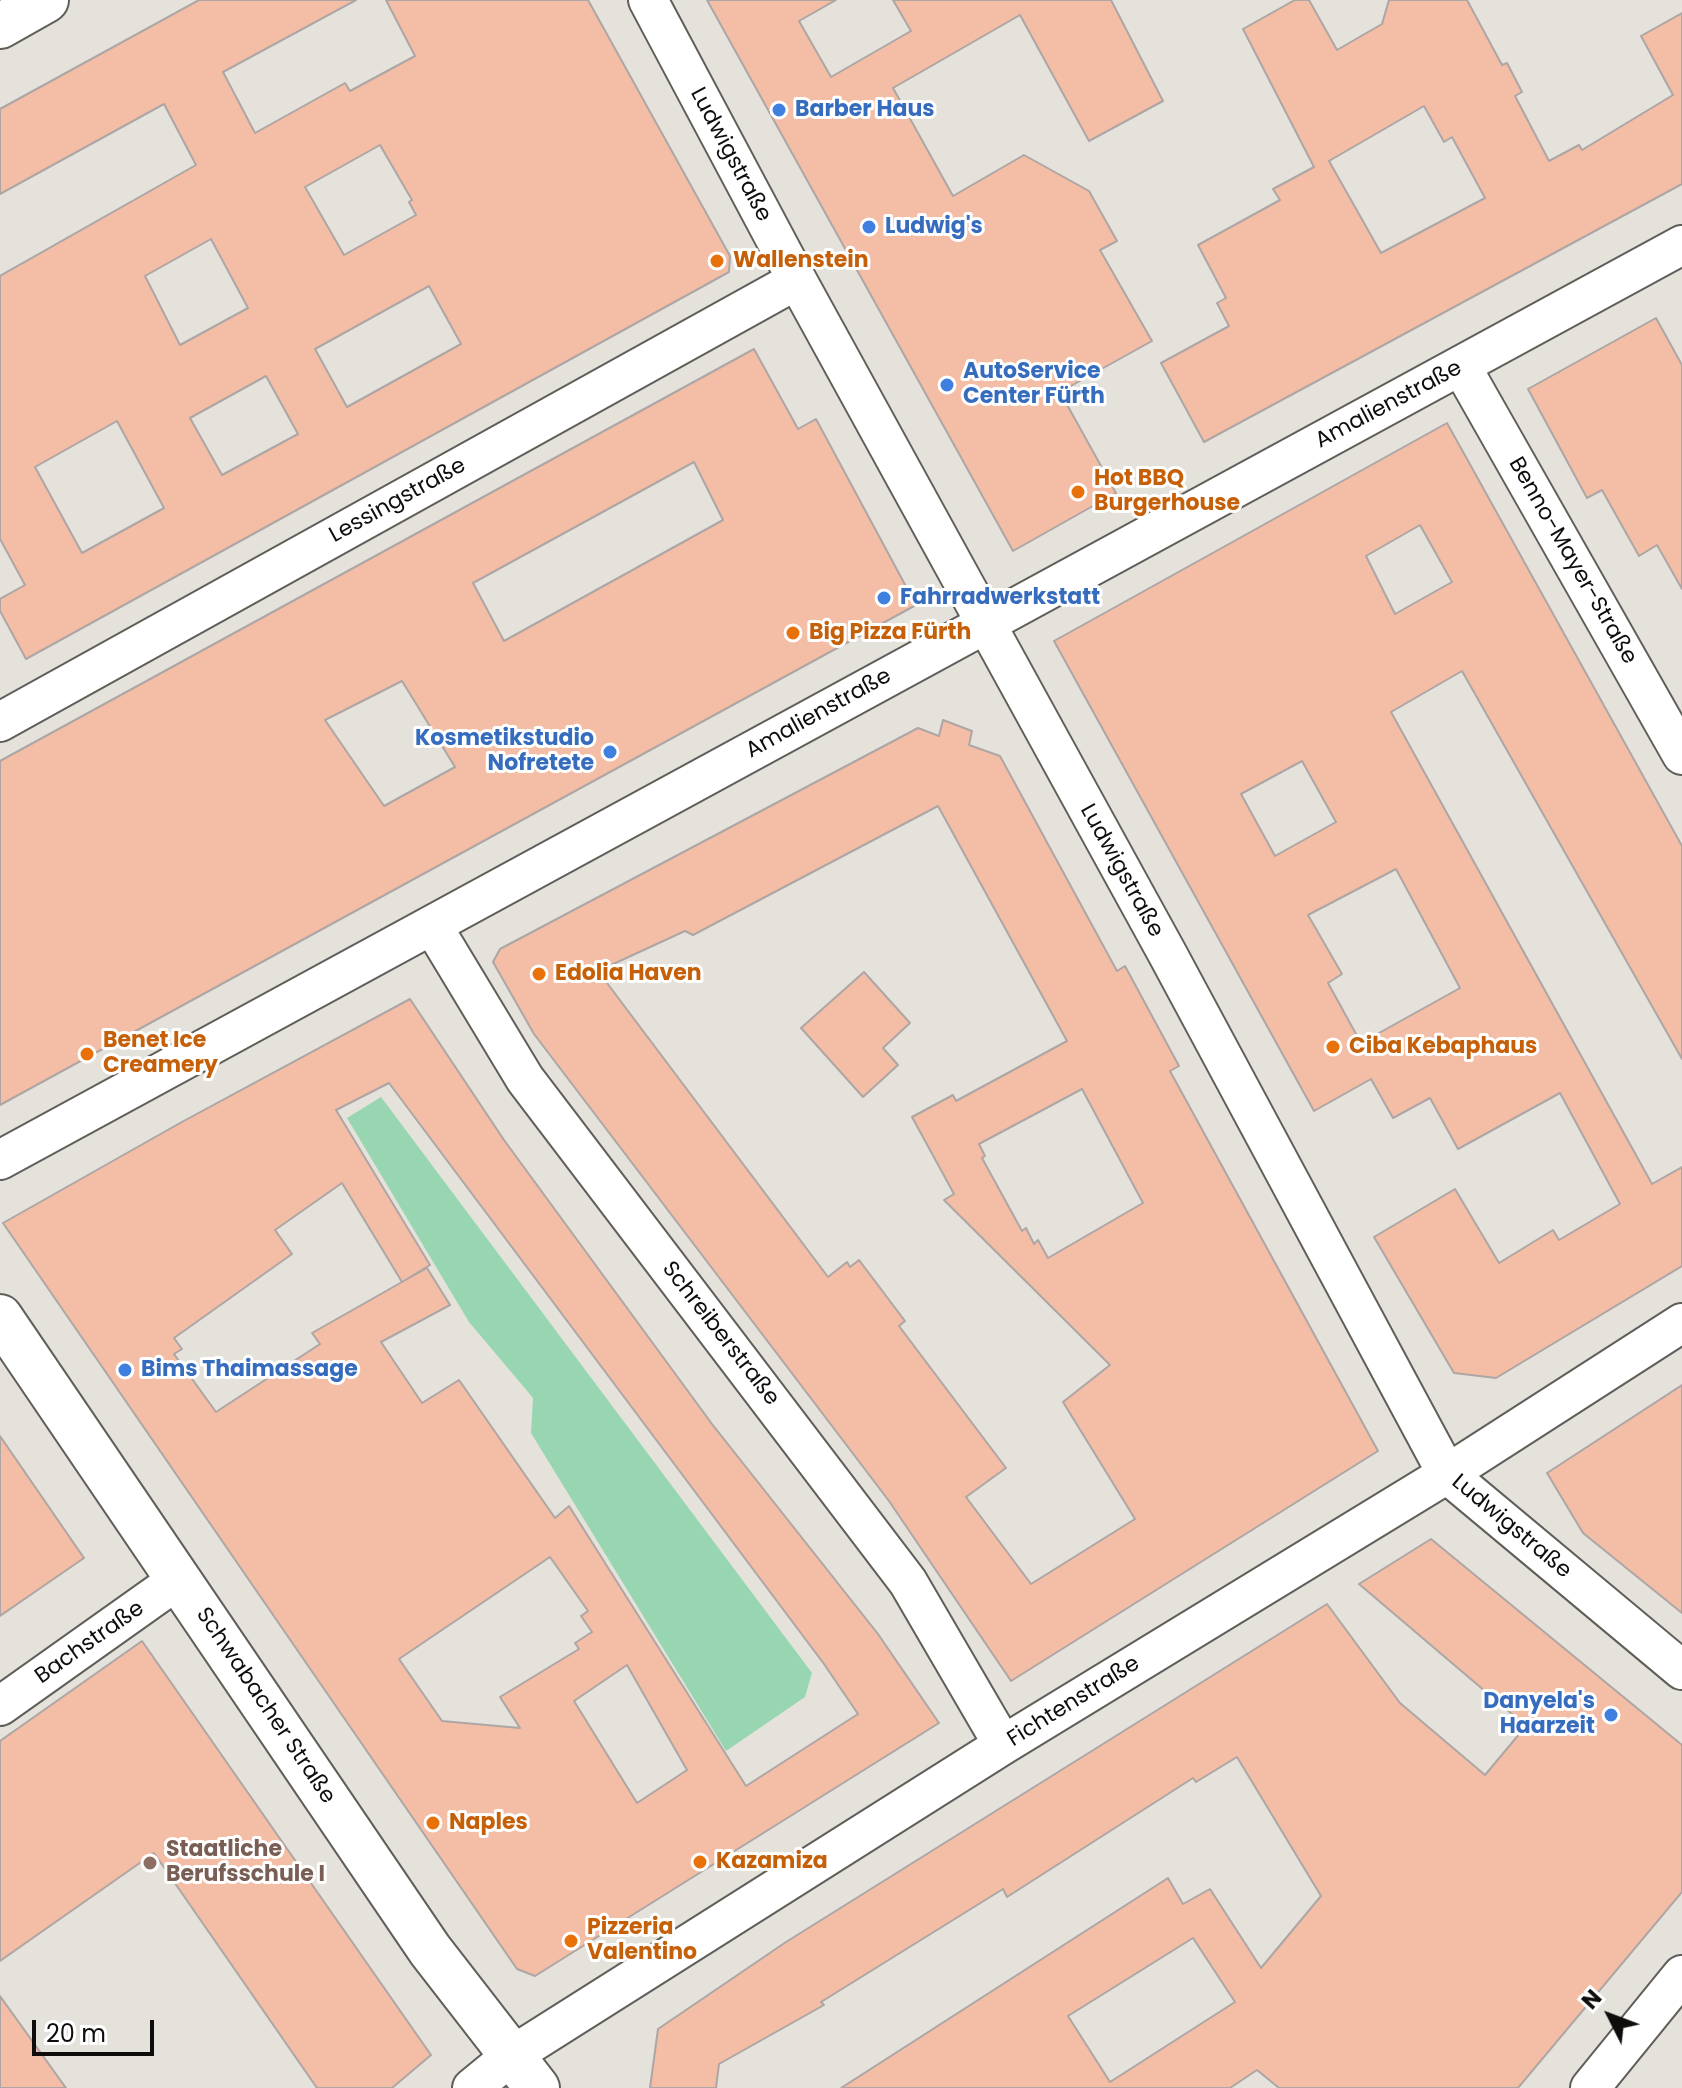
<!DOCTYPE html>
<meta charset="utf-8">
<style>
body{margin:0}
#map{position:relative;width:1682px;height:2088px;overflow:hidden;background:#e5e2dc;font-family:Poppins,sans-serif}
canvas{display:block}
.north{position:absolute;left:1570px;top:1976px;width:80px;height:80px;-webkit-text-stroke:6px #fff;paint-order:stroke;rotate:312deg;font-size:22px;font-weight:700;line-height:32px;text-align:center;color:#0e0d0c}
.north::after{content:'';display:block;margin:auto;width:28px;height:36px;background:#0e0d0c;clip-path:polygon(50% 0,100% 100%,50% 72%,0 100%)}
.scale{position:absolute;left:32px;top:2020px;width:122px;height:36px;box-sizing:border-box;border:4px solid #0e0d0c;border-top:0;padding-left:10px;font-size:24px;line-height:28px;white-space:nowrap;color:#0e0d0c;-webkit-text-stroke:6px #fff;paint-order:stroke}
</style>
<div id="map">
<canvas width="1682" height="2088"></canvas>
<div class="north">N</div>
<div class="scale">20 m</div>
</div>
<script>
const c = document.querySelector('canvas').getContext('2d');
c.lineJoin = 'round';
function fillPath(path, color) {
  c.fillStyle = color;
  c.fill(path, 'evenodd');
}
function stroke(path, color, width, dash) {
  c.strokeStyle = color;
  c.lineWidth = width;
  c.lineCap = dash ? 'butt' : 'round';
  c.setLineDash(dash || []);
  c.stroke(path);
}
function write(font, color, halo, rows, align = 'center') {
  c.font = font + ' Poppins,sans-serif';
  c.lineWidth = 6;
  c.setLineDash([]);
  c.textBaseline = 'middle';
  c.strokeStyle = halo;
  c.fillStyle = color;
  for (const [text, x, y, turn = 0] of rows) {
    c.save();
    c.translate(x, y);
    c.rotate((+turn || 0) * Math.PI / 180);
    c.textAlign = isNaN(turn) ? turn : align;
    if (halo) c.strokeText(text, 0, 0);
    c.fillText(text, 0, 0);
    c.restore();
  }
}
fillPath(new Path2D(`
 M 381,1097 L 812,1673 L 805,1697 L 726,1751 L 531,1433 L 533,1398 L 469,1322 L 347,1118 Z`), '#98d6b2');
const building = new Path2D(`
 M 199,0 L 356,0 L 223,72 L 255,133 L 345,83 L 350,91 L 415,56 L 386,0 L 588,0 L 730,256 L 729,272 L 26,659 L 0,611 L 0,599 L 25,585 L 0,539 L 0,276 L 196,165 L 164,104 L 0,194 L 0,109 ZM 380,145 L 412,200 L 409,202 L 416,215 L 344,255 L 305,187 ZM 211,239 L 248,308 L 180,345 L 145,276 ZM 429,286 L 461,344 L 347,407 L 315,349 ZM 266,376 L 298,434 L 222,475 L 190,418 ZM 117,421 L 164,508 L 82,553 L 35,467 Z
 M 707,0 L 836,0 L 799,21 L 831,77 L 911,31 L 893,0 L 1111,0 L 1163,101 L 1089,141 L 1020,15 L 893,88 L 953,196 L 1024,155 L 1089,191 L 1117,241 L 1100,250 L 1152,341 L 1060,392 L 1116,493 L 1013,551 Z
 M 1295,0 L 1309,0 L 1337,50 L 1382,24 L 1389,0 L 1467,0 L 1502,65 L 1507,63 L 1522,92 L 1515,96 L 1549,161 L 1579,145 L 1582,150 L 1673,95 L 1641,36 L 1682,13 L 1682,184 L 1204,442 L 1161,363 L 1229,326 L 1217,303 L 1226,298 L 1198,245 L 1280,200 L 1273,189 L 1314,167 L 1243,29 ZM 1424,106 L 1444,142 L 1452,137 L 1485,198 L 1381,253 L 1329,161 Z
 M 1656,318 L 1682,365 L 1682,589 L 1657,545 L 1639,556 L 1602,490 L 1587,498 L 1528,389 Z
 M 754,349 L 798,429 L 816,419 L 916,605 L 0,1105 L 0,761 ZM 694,462 L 723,520 L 504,641 L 473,583 ZM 402,681 L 455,767 L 384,806 L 325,720 Z
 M 1447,423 L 1682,846 L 1682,1059 L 1462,671 L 1391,712 L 1652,1184 L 1682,1167 L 1682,1266 L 1496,1378 L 1454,1373 L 1374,1237 L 1455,1189 L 1499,1263 L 1553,1230 L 1559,1240 L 1620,1204 L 1560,1093 L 1458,1149 L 1430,1098 L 1393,1118 L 1371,1079 L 1314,1111 L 1054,641 ZM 1420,525 L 1452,582 L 1395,614 L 1366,556 ZM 1302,761 L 1336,822 L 1275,856 L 1241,794 ZM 1396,869 L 1460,988 L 1361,1043 L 1328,983 L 1342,974 L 1308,915 Z
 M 943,720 L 972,731 L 969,745 L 1000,756 L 1117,971 L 1125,966 L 1179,1066 L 1170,1071 L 1378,1451 L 1011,1681 L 889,1501 L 534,1034 L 493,962 L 500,949 L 918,728 L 939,736 ZM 938,806 L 1067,1041 L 956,1101 L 953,1095 L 912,1117 L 954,1194 L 944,1200 L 1110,1365 L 1063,1402 L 1135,1519 L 1031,1584 L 966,1497 L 1006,1468 L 899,1326 L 905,1321 L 859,1260 L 850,1267 L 847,1262 L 828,1277 L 598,971 L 685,931 L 693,935 ZM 1082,1089 L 1143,1203 L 1048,1258 L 1038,1240 L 1034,1244 L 1026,1228 L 1022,1231 L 982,1158 L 985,1156 L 979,1144 Z
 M 864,972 L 910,1023 L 883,1048 L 898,1065 L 863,1097 L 801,1028 Z
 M 410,999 L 504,1140 L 712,1424 L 878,1634 L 939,1723 L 535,1976 L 517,1969 L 3,1223 L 180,1123 ZM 389,1083 L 824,1664 L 858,1714 L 746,1786 L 569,1506 L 555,1518 L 459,1380 L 422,1403 L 381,1342 L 450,1305 L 427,1268 L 402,1282 L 430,1265 L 336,1110 ZM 342,1183 L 402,1282 L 312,1333 L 320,1344 L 216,1412 L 174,1354 L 182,1349 L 174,1338 L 292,1254 L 275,1230 ZM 550,1557 L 588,1611 L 581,1616 L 592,1632 L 575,1643 L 579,1649 L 500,1697 L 520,1728 L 442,1721 L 399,1659 ZM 627,1665 L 687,1770 L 637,1803 L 574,1701 Z
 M 1682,1385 L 1682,1613 L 1583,1533 L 1547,1473 Z
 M 0,1436 L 84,1558 L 0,1616 Z
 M 1431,1539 L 1682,1745 L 1682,1892 L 1518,2088 L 1279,2088 L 1257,2070 L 1230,2088 L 841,2088 L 1168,1878 L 1183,1904 L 1210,1889 L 1261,1968 L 1321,1896 L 1237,1757 L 1196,1782 L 1193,1778 L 1007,1897 L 1003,1889 L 821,2002 L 824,2005 L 719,2064 L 716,2088 L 650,2088 L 658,2029 L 786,1942 L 1327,1604 L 1400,1703 L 1485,1775 L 1526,1726 L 1359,1584 ZM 1193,1938 L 1235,2002 L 1110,2082 L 1068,2016 Z
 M 142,1641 L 431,2055 L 392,2088 L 317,2088 L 154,1853 L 0,1961 L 0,1741 Z
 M 0,1996 L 66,2088 L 0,2088 Z`);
fillPath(building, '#f3bda6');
stroke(building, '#ada6a4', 2);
const street = new Path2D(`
 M 648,0 L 797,280 L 1167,953 L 1447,1474 L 1682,1670
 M 1461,366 L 1682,755
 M 0,722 L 797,280
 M 432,925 L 525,1079 L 908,1582 L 1003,1745
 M 0,1160 L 1682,245
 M 0,1706 L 179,1579
 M 472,2088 L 511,2056 L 1003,1745 L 1447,1474 L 1682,1323
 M 1590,2088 L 1682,1975`);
const secondary = new Path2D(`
 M 0,26 L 46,0
 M 0,1317 L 430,1950 L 537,2088`);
stroke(street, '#605e59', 42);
stroke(secondary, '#605e59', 48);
stroke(street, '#fff', 38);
stroke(secondary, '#fff', 44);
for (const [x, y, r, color] of [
 [779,110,8,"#3f7fe0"],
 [869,227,8,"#3f7fe0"],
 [717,261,8,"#e8710a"],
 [947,385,8,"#3f7fe0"],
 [1078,492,8,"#e8710a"],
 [884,598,8,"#3f7fe0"],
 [793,633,8,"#e8710a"],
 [610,752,8,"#3f7fe0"],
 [539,974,8,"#e8710a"],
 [1333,1047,8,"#e8710a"],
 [87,1054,8,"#e8710a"],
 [125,1370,8,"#3f7fe0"],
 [1611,1715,8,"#3f7fe0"],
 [433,1823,8,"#e8710a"],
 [700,1862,8,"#e8710a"],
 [150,1863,8,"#8d6e63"],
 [571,1941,8,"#e8710a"]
]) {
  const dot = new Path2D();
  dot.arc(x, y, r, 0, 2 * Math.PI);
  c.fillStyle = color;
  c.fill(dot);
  stroke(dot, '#fff', 3);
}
write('bold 22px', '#366cbe', '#fff', [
 ["Barber Haus",795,110],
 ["Ludwig's",885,227],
 ["AutoService",963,372],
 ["Center Fürth",963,397],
 ["Fahrradwerkstatt",900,598],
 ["Kosmetikstudio",594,739,"right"],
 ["Nofretete",594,764,"right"],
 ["Bims Thaimassage",141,1370],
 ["Danyela's",1595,1702,"right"],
 ["Haarzeit",1595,1727,"right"]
], 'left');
write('22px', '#0e0d0c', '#fff', [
 ["Ludwigstraße",730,155,62],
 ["Amalienstraße",1389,405,-28],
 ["Lessingstraße",398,501,-29],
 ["Benno-Mayer-Straße",1572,561,60],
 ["Amalienstraße",819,714,-29],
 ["Ludwigstraße",1121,871,61],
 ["Schreiberstraße",720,1334,52],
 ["Ludwigstraße",1511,1527,40],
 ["Bachstraße",90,1643,-35],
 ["Fichtenstraße",1074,1702,-32],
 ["Schwabacher Straße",265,1706,56]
]);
write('bold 22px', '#c56008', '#fff', [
 ["Wallenstein",733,261],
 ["Hot BBQ",1094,479],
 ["Burgerhouse",1094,504],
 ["Big Pizza Fürth",809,633],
 ["Edolia Haven",555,974],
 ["Benet Ice",103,1041],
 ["Creamery",103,1066],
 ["Ciba Kebaphaus",1349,1047],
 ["Naples",449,1823],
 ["Kazamiza",716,1862],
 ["Pizzeria",587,1928],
 ["Valentino",587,1953]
], 'left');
write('bold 22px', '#785e54', '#fff', [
 ["Staatliche",166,1850],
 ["Berufsschule I",166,1875]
], 'left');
</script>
